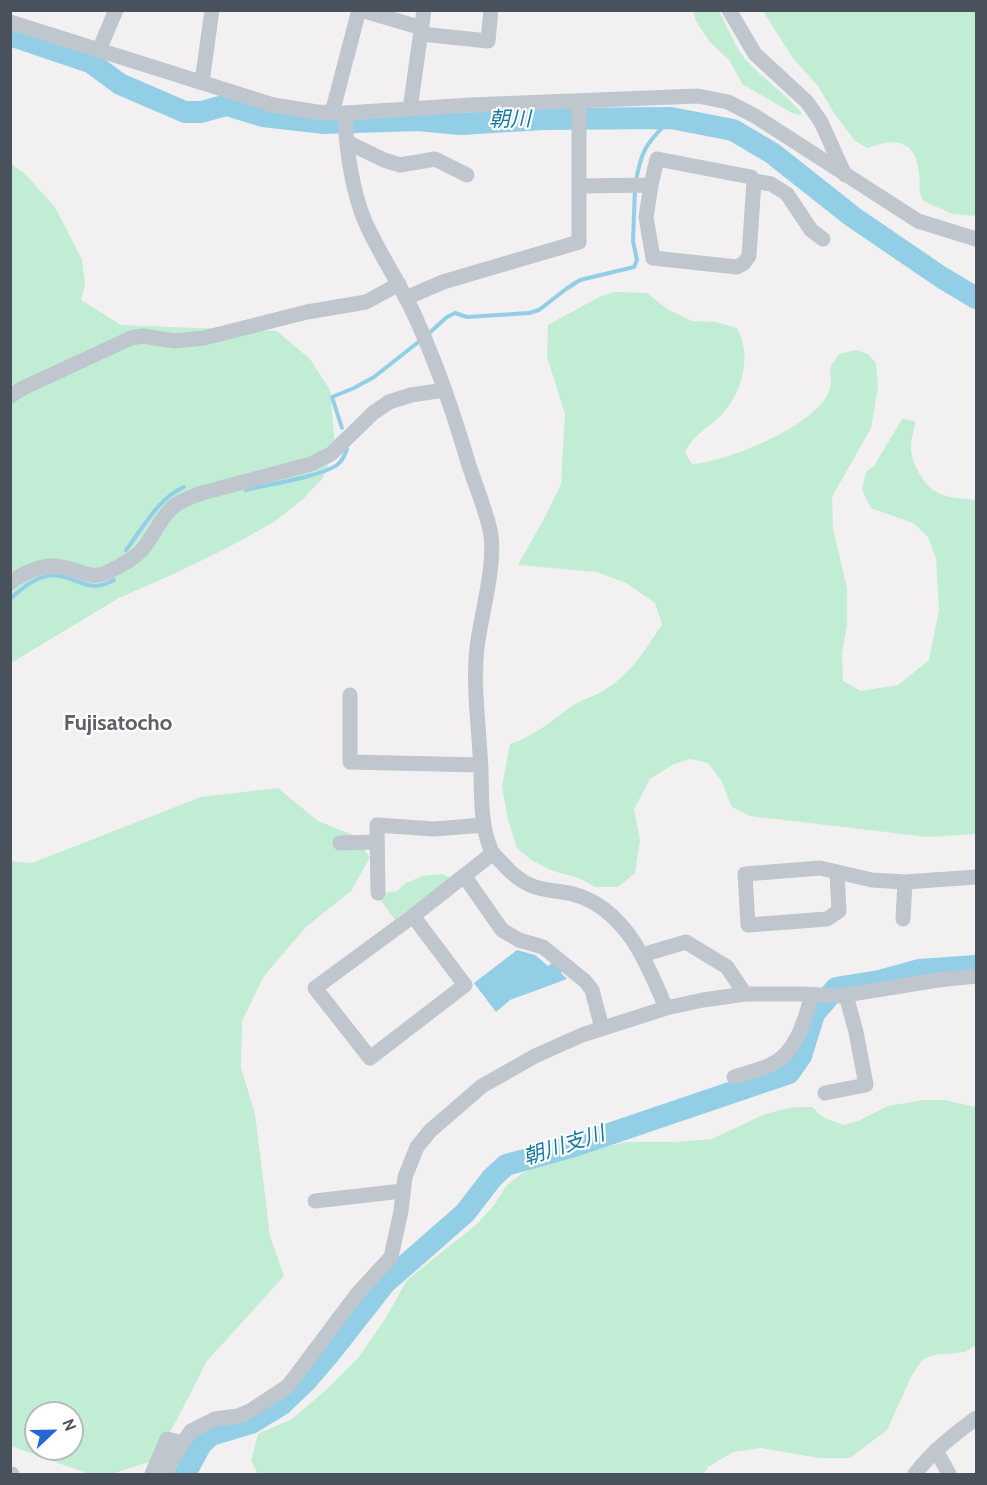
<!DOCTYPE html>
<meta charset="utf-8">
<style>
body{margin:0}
#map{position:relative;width:987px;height:1485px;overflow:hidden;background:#f2f0f0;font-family:Cabin,sans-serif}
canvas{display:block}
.frame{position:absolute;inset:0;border:12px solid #49525c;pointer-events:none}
.north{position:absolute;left:24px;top:1401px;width:60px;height:60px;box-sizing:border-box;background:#fff;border:2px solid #b6babe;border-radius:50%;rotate:68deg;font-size:16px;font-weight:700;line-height:24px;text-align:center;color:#49525c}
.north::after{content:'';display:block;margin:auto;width:21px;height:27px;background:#2566d7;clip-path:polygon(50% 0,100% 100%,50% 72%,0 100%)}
</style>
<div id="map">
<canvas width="987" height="1485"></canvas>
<div class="frame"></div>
<div class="north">N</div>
</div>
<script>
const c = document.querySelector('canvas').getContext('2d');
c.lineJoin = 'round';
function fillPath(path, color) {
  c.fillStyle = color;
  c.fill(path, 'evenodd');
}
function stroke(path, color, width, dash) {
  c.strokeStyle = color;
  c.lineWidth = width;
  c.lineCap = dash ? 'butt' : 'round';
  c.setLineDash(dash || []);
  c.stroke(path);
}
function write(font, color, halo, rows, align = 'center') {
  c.font = font + ' Cabin,"Noto Sans JP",sans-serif';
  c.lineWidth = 4.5;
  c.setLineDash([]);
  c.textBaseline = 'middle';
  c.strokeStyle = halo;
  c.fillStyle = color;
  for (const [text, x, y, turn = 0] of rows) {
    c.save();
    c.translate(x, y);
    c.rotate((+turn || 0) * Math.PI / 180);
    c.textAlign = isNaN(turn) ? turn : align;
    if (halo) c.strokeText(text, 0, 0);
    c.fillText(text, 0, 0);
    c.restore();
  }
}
fillPath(new Path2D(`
 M 693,11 L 719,11 C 728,27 734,46 746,60 C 763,79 785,93 801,112 L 801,115 L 794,114 L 742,84 L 730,61 L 709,41 L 696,21 Z
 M 763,11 L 976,11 L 976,216 L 953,214 L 923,201 C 917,187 921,187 919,173 C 916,140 895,137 868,148 L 855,141 L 834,113 L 818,86 L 792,57 Z
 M 11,164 L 24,173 L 55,207 L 82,260 L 85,285 L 81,300 L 121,325 L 277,331 L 310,359 L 330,390 L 335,446 L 323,478 L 303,499 L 274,522 L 229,547 L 178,572 L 119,598 L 11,663 Z
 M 615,292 L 647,293 L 667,309 L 692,321 L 716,322 L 737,328 C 753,356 742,397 717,419 C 705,430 691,437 685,453 L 692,464 C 725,463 810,427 826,397 C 835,382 828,377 831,366 C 833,362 837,358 839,354 L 856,350 L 868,354 L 876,363 L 878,387 L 871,428 L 832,497 L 833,528 L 847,588 L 847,625 L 842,654 L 843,681 L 861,691 L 898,685 L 929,660 L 939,610 L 936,558 L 928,537 L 913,523 L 871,508 L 862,490 L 866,472 L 874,466 L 902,419 L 915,421 C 915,430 912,435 911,444 C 910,452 914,464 918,471 C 932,498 948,497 976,500 L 976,834 L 928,837 L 750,816 L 732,807 L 721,780 L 708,763 L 690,759 L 674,764 L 650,779 L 634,809 L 640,840 L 635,873 L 618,887 L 595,887 L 579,878 L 553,871 L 531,860 L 517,848 L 508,820 L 502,786 L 510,744 C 536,735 550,722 572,706 C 581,700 592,697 601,692 C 628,677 646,650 662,624 L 655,603 L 626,583 L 597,572 L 518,565 L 546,515 L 561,484 L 565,414 L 547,357 L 548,325 L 601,296 Z
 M 278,788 L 318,821 L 353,835 L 370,857 L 352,890 L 306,927 L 264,976 L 242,1021 L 241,1068 L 255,1114 L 270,1236 L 284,1276 L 207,1361 L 173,1427 L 152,1461 L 111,1474 L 89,1474 L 11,1446 L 10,861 L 32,863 L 201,797 ZM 36,1413 L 72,1413 L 72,1449 L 36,1449 Z
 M 442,874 L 452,878 L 395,920 L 376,894 L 397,891 L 406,883 L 423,876 Z
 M 924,1100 L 944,1100 L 976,1107 L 976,1345 L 965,1352 L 934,1355 L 923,1359 L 912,1375 L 887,1430 L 850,1458 L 819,1458 L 761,1448 L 733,1452 L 708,1467 L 704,1474 L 258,1474 L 251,1461 L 258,1434 L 292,1419 L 326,1390 L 358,1358 L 385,1319 L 407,1280 L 477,1224 L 495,1204 L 506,1186 L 521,1174 L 544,1161 L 626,1142 L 675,1142 L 712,1139 L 765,1114 L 793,1107 L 812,1107 L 823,1117 L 843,1125 L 858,1121 L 888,1106 Z`), '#c2edd5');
fillPath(new Path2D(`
 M 517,950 L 535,955 L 548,966 L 553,962 L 562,970 L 561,973 L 567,979 L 510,1000 L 496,1012 L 474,983 Z`), '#92cfe6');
stroke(new Path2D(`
 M 636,181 C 642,146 648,143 671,118
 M 427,335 L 447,317 L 455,313 L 467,317 L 529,313 L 539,310 L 566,289 L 580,280 L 634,267 L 637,260 L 633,241 L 635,188
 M 342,428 L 332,397 L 354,388 L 374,377 L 421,340
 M 246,490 C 266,485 322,476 337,465 C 342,461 345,455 347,449
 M 126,550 C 144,527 157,499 184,487
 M 10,599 C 23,587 41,572 60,576 C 83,581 91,593 114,580`), '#92cfe6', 4);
stroke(new Path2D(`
 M 10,35 L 90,62 L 120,84 L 185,112 L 201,112 L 227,105 L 263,116 L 324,123 L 417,120 L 461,124 L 543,119 L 671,118 L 733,130 L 772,153 L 853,217 L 941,277 L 976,298
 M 185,1474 L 201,1444 L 211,1435 L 251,1423 L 282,1404 L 306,1381 L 330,1353 L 385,1283 L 465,1213 L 492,1178 L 506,1165 L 571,1147 L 789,1073 L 801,1056 L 814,1014 L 836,988 L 879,981 L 919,970 L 976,966`), '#92cfe6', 22);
stroke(new Path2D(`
 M 361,10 L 422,28
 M 729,10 L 755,54 L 807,102 L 821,122 L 845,175
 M 10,22 L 273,105 L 317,112 L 346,113 L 471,105 L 698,96 L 728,102 L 755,116 L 918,221 L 976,239
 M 421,34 L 488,41 L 491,10
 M 99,50 L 116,10
 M 202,82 L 212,10
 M 410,109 L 424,10
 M 332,113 L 359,10
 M 346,113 C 344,144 354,200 368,228 C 383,260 404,290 418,323 C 438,367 454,415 468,462 C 475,485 485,507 490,530 C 497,561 481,615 477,647 C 473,682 478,719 480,754 C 483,787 478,819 491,850 C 494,856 500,860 504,865 C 536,901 557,883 591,901 C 632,923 649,968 666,1008
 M 347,142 L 384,160 L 400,165 L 435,159 L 467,175
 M 651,185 L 657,159 L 751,177 L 754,181
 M 579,186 L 651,185 L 646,217 L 653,258 L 737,267 L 744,263 L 749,256 L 754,181 L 771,184 L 787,194 L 811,230 L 823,239
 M 406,298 L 443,282 L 579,242 L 579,101
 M 10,396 L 23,388 L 131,338 L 142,336 L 175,341 L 204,338 L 307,312 L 366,302 L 399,284
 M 10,583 C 25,572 42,563 61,567 C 77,569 90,580 106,573 C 118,567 131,561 141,551 C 152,539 158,522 170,510 C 178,501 192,497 202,493 L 311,464 L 331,454 L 373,413 L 389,402 L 411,395 L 444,390
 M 350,695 L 350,762 L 481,765
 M 340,843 L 377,842
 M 837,873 L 839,911 L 827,919 L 748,925 L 745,874 L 820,868 L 872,880 L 905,882 L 976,877
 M 465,877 L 502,930 L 519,940 L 543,947 L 585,981 L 592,990 L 602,1028
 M 378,893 L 377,825 L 434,829 L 484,825
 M 413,916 L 465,985 L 370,1058 L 315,988 Z
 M 413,916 L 493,853
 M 903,919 L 905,882
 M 642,955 L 686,942 L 727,967 L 745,994
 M 734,1077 C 746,1073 759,1070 770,1065 C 796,1054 805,1020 812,995
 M 825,1093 L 866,1085 L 856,1032 L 846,995
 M 315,1201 L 402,1191
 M 936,1450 L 949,1474
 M 10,1474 L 12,1474
 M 152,1474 L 167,1439 L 183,1443
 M 167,1474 L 169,1464 L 191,1431 L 215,1419 L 238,1416 L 250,1411 L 288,1386 L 357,1294 L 391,1257 L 401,1211 L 405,1177 L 417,1147 L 430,1131 L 482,1086 L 535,1056 L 582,1035 L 666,1008 L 703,1000 L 745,994 L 802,994 L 839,996 L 938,980 L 976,976
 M 915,1474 C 932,1451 954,1435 976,1418`), '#bfc6ce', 15);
write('italic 21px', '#167ba2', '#fff', [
 ["朝川",510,120,-1],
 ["朝川支川",564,1146,-18]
]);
write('bold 22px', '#5d6064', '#fff', [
 ["Fujisatocho",118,724]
]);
</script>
